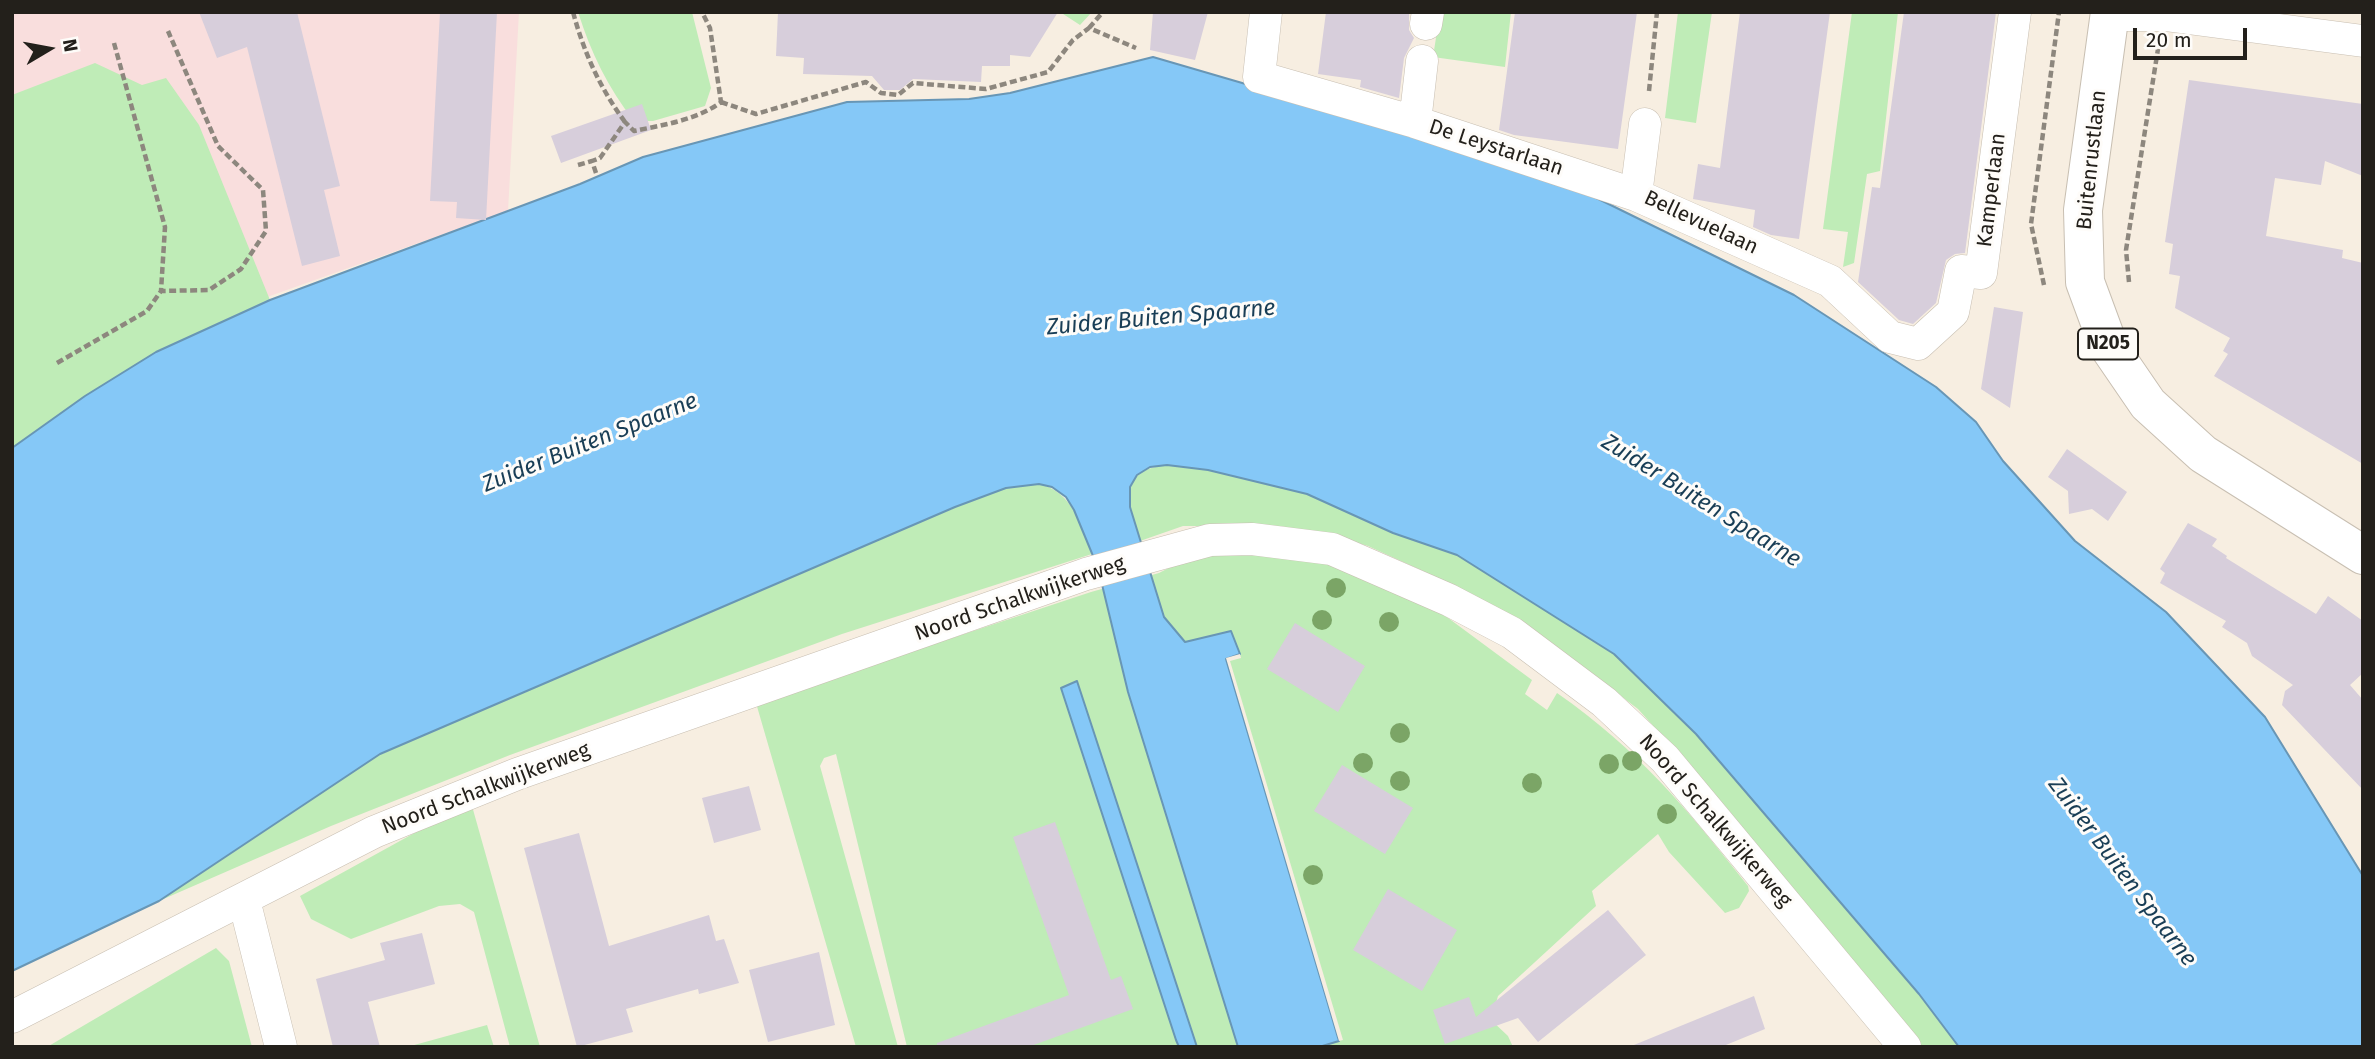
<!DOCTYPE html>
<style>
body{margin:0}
#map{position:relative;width:2375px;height:1059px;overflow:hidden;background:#f7eee1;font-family:"Fira Sans",sans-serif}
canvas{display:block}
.frame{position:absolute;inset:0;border:14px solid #23201b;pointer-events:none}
.north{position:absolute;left:14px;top:14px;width:70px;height:70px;-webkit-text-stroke:5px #fefcf9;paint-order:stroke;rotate:80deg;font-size:19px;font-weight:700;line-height:28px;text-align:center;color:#23201b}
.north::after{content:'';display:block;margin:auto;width:24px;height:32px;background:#23201b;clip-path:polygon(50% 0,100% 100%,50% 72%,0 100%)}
.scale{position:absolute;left:2133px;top:28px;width:114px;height:32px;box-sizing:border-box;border:4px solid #23201b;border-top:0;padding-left:9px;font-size:21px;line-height:24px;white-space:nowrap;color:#23201b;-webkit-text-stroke:5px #fefcf9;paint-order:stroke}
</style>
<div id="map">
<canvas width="2375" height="1059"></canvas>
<div class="frame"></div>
<div class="north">N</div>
<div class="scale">20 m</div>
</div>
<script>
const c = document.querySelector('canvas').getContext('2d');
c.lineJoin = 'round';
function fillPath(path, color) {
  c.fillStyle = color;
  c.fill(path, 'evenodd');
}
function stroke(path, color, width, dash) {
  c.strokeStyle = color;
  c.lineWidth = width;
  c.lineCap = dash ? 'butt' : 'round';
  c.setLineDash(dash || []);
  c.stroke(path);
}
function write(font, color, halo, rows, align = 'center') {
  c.font = font + ' "Fira Sans",sans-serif';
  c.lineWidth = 6;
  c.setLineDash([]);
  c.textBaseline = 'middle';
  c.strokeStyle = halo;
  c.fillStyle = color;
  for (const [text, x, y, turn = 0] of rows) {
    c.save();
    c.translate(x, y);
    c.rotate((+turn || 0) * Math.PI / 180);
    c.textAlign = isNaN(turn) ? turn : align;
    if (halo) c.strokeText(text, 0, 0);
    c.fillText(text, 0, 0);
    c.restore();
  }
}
fillPath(new Path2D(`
 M 12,12 L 519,12 L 508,211 L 270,296 L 147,351 L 12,443 Z`), '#f9dedd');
fillPath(new Path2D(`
 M 578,12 L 692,12 L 711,88 L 705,106 L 653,121 L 634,121 C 608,88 591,53 578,12 Z
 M 1060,12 L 1092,12 L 1080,25 Z
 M 1440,12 L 1511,12 L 1505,67 L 1433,57 Z
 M 1678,12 L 1712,12 L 1696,123 L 1665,118 Z
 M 1852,12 L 1898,12 L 1880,171 L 1867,174 L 1854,263 L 1843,267 L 1848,232 L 1823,229 Z
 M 95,63 L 142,85 L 166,78 L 199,125 L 270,300 L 156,352 L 85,396 L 12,448 L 12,95 Z
 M 1167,465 L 1208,470 L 1307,494 L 1393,533 L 1457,555 L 1614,654 L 1696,734 L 1919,994 L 1959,1047 L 1915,1047 L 1726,807 L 1638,709 L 1535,631 L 1447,582 L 1368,546 L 1324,533 L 1279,526 L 1183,526 L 1140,541 C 1129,504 1116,470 1167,465 Z
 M 1039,484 C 1073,492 1080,524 1092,554 L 842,634 L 510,755 L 331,826 L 159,901 L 380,754 L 955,507 L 1006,488 Z
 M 1273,544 L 1413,592 L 1532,680 L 1525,694 L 1547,710 L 1557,693 C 1640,751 1686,808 1748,886 L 1749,891 L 1739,908 L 1725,913 L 1669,852 L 1658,834 L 1592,891 L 1596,906 L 1498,996 L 1491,1020 L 1508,1036 L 1513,1047 L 907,1047 L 836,754 L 824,758 L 820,766 L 898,1047 L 856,1047 L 756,703 L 1091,592 L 1159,573 L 1211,546 Z
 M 472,806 L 540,1047 L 510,1047 L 474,912 L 460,904 L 439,906 L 351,939 L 311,919 L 300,896 L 449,814 Z
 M 216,948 L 229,961 L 252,1047 L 47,1047 Z
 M 487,1025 L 494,1047 L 407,1047 Z`), '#bfecb7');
const water = new Path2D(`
 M 1153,57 L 1400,129 L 1578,189 L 1794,295 L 1936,387 L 1976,422 L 2003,461 L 2075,541 L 2166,612 L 2265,717 L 2363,876 L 2363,1047 L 1959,1047 L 1919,994 L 1696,734 L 1614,654 L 1457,555 L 1393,533 L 1307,494 L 1208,470 L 1167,465 L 1150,467 L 1137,475 L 1130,487 L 1130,507 L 1164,617 L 1185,642 L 1231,631 L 1240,654 L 1226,659 L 1339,1041 L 1319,1047 L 1238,1047 L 1128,692 L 1098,568 L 1074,510 L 1066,497 L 1052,487 L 1039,484 L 1006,488 L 955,507 L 380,754 L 159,901 L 12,971 L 12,448 L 85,396 L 156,352 L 270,300 L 580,184 L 643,157 L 847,102 L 969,99 L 1010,93 Z
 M 1077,681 L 1197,1047 L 1179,1047 L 1176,1040 L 1061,688 Z`);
fillPath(water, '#85c8f7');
stroke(water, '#6896b5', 2);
fillPath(new Path2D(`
 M 1240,654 L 1241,658 L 1230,661 L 1343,1040 L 1339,1041 L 1226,658 Z`), '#f7eee1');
fillPath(new Path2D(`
 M 199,12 L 297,12 L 340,186 L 324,190 L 340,256 L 302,266 L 247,47 L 217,58 Z
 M 440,12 L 497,12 L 486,220 L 456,218 L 457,202 L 430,201 Z
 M 778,12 L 1058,12 L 1030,57 L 1010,55 L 1010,66 L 982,66 L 981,82 L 913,79 L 900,90 L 884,90 L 872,76 L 803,74 L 804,58 L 776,56 Z
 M 1153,12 L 1208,12 L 1195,60 L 1150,50 Z
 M 1326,12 L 1409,12 L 1409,30 L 1414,38 L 1404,58 L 1399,98 L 1360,87 L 1361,80 L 1318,74 Z
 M 1515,12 L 1637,12 L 1618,149 L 1514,135 L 1499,130 Z
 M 1740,12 L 1830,12 L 1799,239 L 1771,235 L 1753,227 L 1755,210 L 1693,199 L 1698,164 L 1720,168 Z
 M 1904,12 L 1996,12 L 1965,253 L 1955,254 L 1946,260 L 1936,303 L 1913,324 L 1899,320 L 1858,282 L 1872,187 L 1880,188 Z
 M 2189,80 L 2363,104 L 2363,176 L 2325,161 L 2321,185 L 2275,178 L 2266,236 L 2343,250 L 2342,258 L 2363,263 L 2363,464 L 2214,376 L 2228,354 L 2223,351 L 2230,338 L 2175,308 L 2180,276 L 2169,274 L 2173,244 L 2165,242 Z
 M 642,104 L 651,130 L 561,163 L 551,136 Z
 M 1994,307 L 2023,312 L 2010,408 L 1981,389 Z
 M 2067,449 L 2127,492 L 2108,521 L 2092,509 L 2069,514 L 2068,491 L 2048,477 Z
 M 2188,523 L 2217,539 L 2212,546 L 2227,556 L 2226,558 L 2316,614 L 2328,596 L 2363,621 L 2363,673 L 2350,685 L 2363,700 L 2363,790 L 2282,705 L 2285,691 L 2293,685 L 2252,656 L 2247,643 L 2222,627 L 2226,621 L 2160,583 L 2165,573 L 2160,569 Z
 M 1295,623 L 1365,666 L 1338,712 L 1267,669 Z
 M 1342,765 L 1413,808 L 1385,854 L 1314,811 Z
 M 749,786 L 761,830 L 714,843 L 702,798 Z
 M 1055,822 L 1111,980 L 1121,976 L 1133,1009 L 1028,1047 L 937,1047 L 937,1043 L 1069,995 L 1013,837 Z
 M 579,833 L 609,946 L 709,915 L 716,941 L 724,939 L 739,983 L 699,994 L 698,989 L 626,1009 L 633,1032 L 577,1047 L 524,848 Z
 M 1388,889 L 1457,930 L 1422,991 L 1353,950 Z
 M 1608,910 L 1646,955 L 1538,1042 L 1518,1018 L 1445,1044 L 1433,1010 L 1469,997 L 1476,1017 Z
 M 422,933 L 435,984 L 368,1002 L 380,1047 L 333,1047 L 316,979 L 385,960 L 380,943 Z
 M 819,952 L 835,1025 L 768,1042 L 749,970 Z
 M 1754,996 L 1765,1029 L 1721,1047 L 1629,1047 Z`), '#d7cedb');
const street = new Path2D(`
 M 1266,12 L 1259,77 L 1415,122
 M 2110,15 L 2165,15 L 2363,41
 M 1426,24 L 1428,12
 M 1422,61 L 1415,122 L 1636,195 L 1830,281 L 1890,337 L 1918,344 L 1953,312 L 1961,271 L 1981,273 L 2015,12
 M 1636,195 L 1645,124
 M 244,900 L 281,1047
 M 12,1017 L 374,832 L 517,774 L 1086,574 L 1210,540 L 1252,539 L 1332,549 L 1449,600 L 1512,633 L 1604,702 L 1665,759 L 1905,1047`);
const primary = new Path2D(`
 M 2110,12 L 2083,210 L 2085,282 L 2109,347 L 2148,404 L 2203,454 L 2363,555`);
stroke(street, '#c8bfb2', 33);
stroke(primary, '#c8bfb2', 40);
stroke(new Path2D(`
 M 573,12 C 584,53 600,88 625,122
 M 1089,28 L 1103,12
 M 114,43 L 165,227 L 161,291
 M 1649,91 L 1657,12
 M 721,102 L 756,114 L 866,82 L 881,93 L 898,95 L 913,83 L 986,89 L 1048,72 L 1073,40 L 1089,28 L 1136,48
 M 578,165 L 592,161
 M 596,173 L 592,161 L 600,158 L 625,122 L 634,131 C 663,125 697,120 721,102 L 710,28 L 702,12
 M 2129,282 L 2126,250 L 2158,49
 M 2044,285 L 2031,224 L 2059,12
 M 57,363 L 147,311 L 161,291 L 209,290 L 241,269 L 266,231 L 263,190 L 218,146 L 168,31`), '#8d877e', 4.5, [7, 3.5]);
stroke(street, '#fff', 32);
stroke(primary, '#fff', 38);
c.fillStyle = '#7ba566';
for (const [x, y] of [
 [1336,588],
 [1322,620],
 [1389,622],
 [1400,733],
 [1632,761],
 [1363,763],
 [1609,764],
 [1400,781],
 [1532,783],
 [1667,814],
 [1313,875]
]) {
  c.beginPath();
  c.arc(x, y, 10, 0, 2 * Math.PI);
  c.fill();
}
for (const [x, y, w] of [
 [2108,344,60]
]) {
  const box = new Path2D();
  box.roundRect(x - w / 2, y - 15.5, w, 31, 5);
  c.fillStyle = '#fefcf9';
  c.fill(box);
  stroke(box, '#23201b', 2);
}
write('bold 19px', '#23201b', null, [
 ["N205",2108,344]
]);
write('21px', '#23201b', '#fefcf9', [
 ["De Leystarlaan",1496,148,18],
 ["Buitenrustlaan",2092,160,-84],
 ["Kamperlaan",1992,190,-83],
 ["Bellevuelaan",1701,223,25],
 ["Noord Schalkwijkerweg",1020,599,-19],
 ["Noord Schalkwijkerweg",486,789,-21],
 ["Noord Schalkwijkerweg",1715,821,49]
]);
write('italic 23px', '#193e56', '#fefcf9', [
 ["Zuider Buiten Spaarne",1161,318,-5],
 ["Zuider Buiten Spaarne",590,443,-22],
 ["Zuider Buiten Spaarne",1701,501,32],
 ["Zuider Buiten Spaarne",2122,872,53]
]);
</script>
